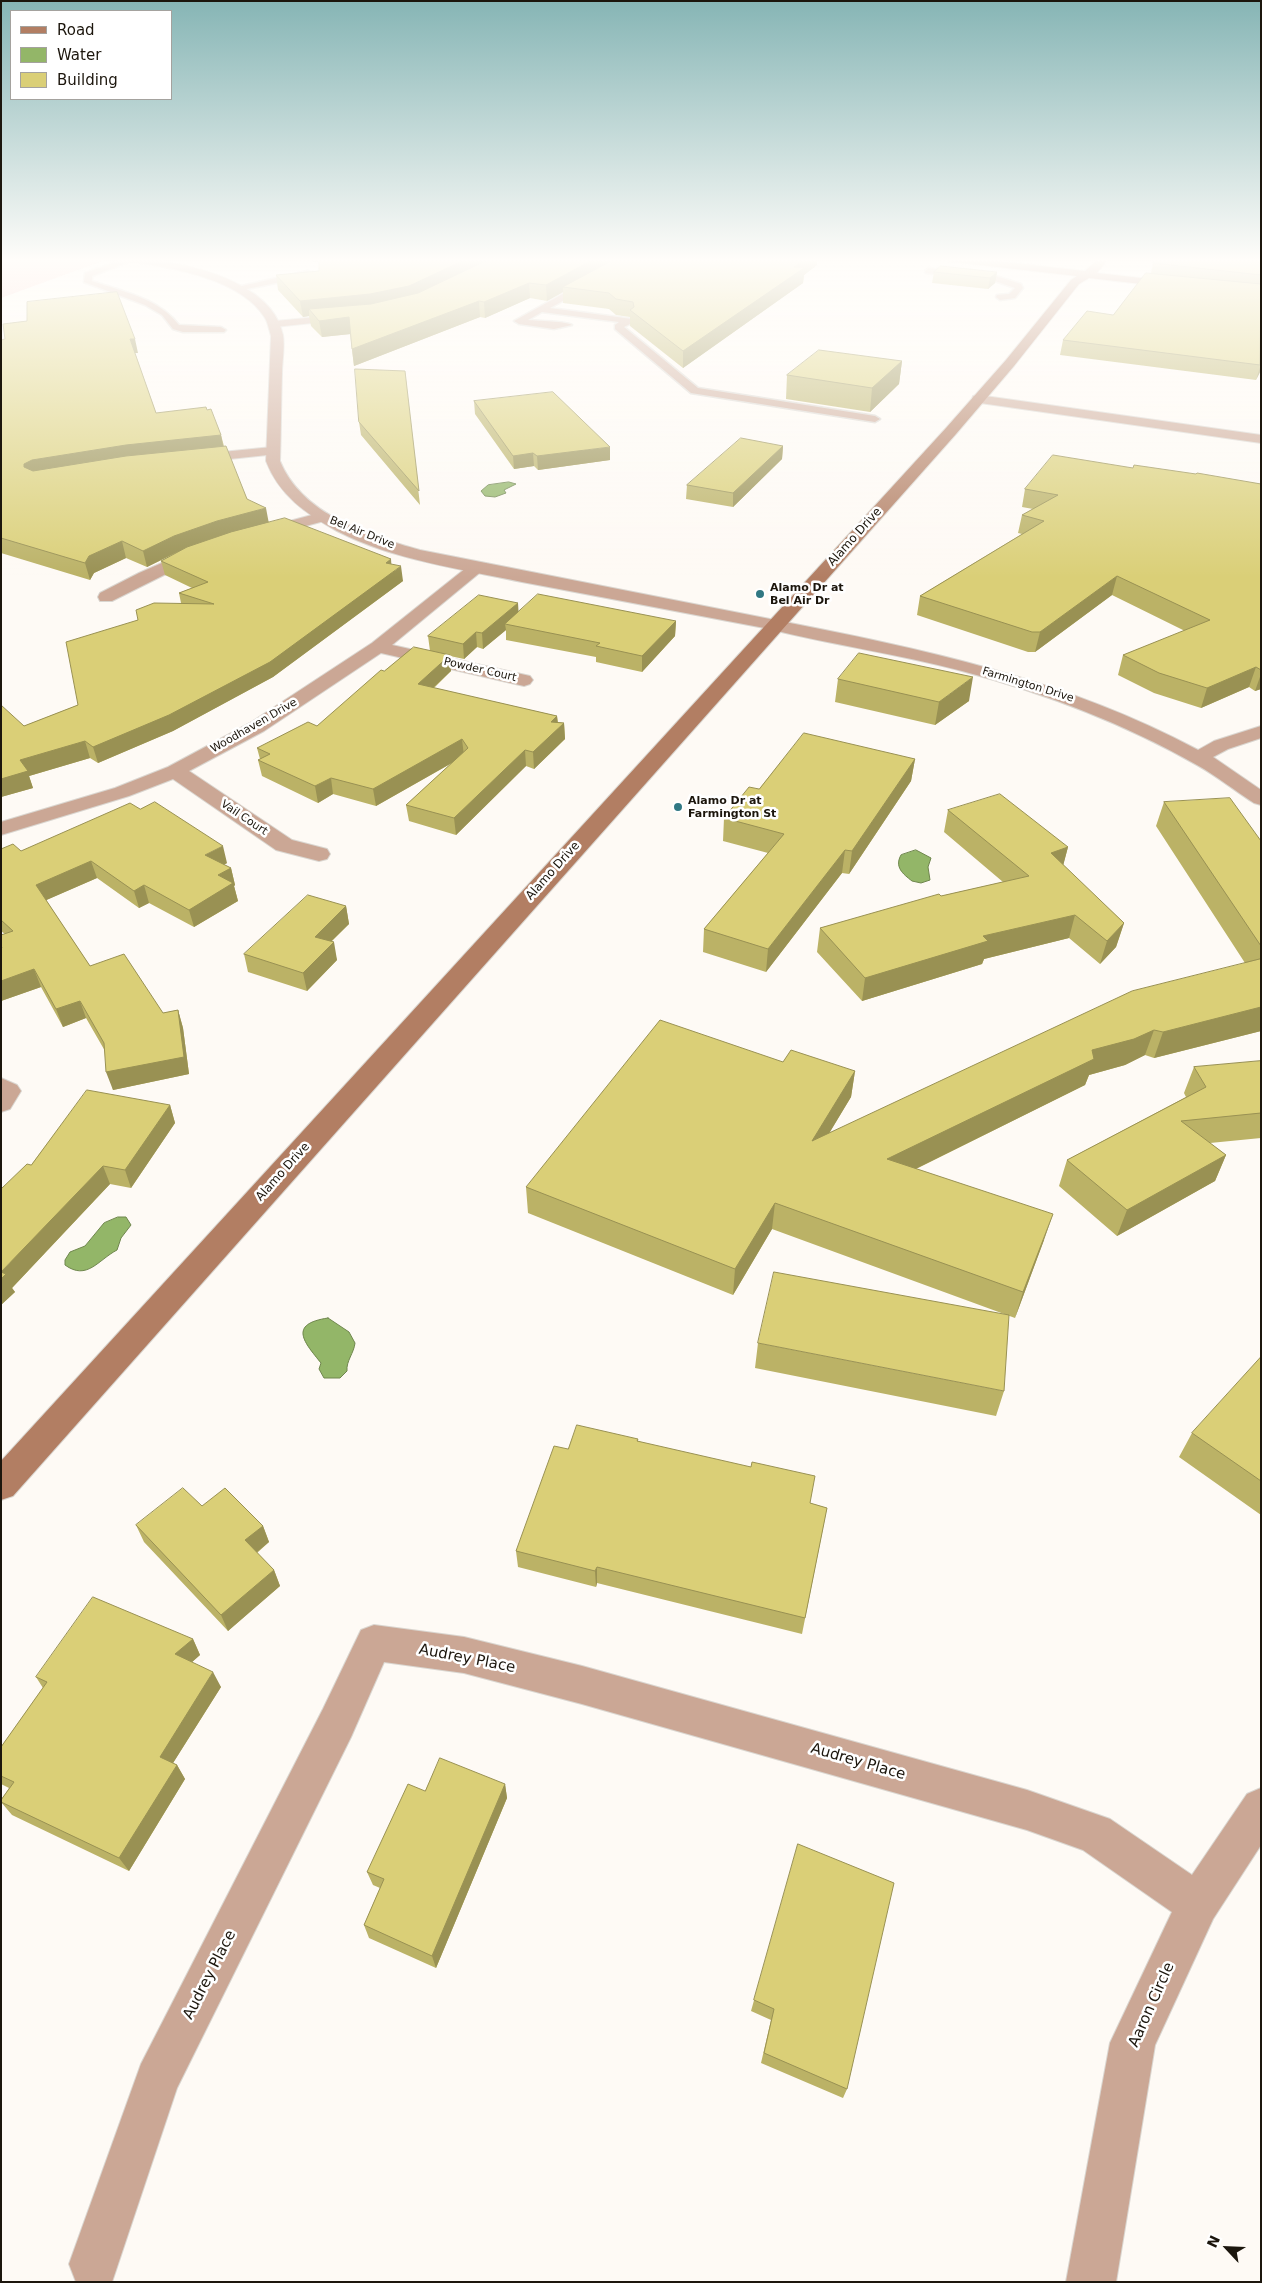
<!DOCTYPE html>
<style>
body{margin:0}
#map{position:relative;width:1262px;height:2283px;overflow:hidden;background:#fefaf5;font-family:"DejaVu Sans",sans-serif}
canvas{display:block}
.frame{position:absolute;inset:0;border:2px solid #1c160d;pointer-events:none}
.legend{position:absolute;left:10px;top:10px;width:162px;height:90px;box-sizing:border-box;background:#fff;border:1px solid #a4a29e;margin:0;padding:6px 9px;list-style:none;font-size:15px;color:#1c160d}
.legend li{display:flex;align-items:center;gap:10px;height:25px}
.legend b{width:25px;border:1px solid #a4a29e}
.north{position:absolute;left:1202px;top:2223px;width:50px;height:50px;-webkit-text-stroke:4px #fff;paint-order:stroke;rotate:295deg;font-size:14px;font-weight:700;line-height:20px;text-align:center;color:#1c160d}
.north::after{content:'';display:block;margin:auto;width:18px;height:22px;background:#1c160d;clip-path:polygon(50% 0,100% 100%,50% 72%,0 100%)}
</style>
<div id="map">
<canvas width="1262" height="2283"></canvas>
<div class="frame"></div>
<ul class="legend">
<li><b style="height:6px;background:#b27e63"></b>Road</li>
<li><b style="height:14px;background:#93b668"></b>Water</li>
<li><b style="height:14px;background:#dacf77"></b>Building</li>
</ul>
<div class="north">N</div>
</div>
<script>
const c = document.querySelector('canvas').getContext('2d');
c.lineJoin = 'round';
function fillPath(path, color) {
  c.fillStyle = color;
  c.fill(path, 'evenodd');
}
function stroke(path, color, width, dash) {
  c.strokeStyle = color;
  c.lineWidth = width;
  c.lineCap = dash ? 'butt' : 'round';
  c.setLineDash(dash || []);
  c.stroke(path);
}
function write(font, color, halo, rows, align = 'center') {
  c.font = font + ' "DejaVu Sans",sans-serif';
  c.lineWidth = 5;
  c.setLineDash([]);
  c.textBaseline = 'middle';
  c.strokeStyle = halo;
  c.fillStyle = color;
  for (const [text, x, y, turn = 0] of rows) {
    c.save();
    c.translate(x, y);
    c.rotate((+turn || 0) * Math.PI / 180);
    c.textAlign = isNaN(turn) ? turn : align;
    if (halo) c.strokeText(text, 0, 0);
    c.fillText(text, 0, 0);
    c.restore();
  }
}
fillPath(new Path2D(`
 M 1,258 L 91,258 L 105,260 L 1,298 Z`), '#facac7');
const water = new Path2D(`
 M 509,482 L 516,484 L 504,490 L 506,493 L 495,497 L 485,496 L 481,491 L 488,485 Z
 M 916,850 L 931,858 L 928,867 L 930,880 L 921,883 L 912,881 C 903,874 894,867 901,855 Z
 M 118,1217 L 126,1217 L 131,1225 L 121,1238 L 117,1250 C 98,1260 87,1281 65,1265 L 65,1260 L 70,1252 L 85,1246 L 104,1223 Z
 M 328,1318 L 349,1332 L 355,1343 C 354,1353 346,1361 347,1371 L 340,1378 L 324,1378 L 319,1369 L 321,1363 C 305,1343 287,1324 328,1318 Z`);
fillPath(water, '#93b668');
stroke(water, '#6f864d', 1);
const service = new Path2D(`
 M 127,258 L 136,259 L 92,276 L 92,281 C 124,292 158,298 179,325 L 221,327 L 226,330 L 224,332 L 183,332 L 173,329 L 162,315 L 145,305 L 84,282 L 85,273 Z
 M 634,258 L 646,258 L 626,266 L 550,308 L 632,319 L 632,323 L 624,327 L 698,388 L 875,416 L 880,419 L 875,422 L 691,393 L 615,329 L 615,325 L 619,322 L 542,312 L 528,320 C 538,321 566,321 572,325 L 554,329 L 519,324 L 514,321 L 620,262 Z
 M 929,268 L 996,276 L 1021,284 L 1023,288 L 1015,298 L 1000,300 L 996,297 L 997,295 L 1009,294 L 1015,288 L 995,281 L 926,273 L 925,271 Z
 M 307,271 L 310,272 L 310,276 L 237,291 L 233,288 Z`);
const minor = new Path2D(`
 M 347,314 L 353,317 L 351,319 L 275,327 L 269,324 L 275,321 Z
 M 978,395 L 1261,435 L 1261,443 L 973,402 L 972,399 L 973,396 Z
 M 272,447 L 279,451 L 277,454 L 192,463 L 185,459 L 192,455 Z
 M 323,512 L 328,514 L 331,517 L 328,520 L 261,538 L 253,533 L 256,530 Z
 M 196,548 L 204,553 L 202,556 L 112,601 L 100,601 L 98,597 L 100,593 L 139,573 Z
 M 477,562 L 483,564 L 485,567 L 483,570 L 392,645 L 530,676 L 533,680 L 530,684 L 524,686 L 381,653 L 264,731 L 189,771 L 292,840 L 327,849 L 330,854 L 327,859 L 319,861 L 276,850 L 173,779 L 129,796 L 1,835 L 1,822 L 115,788 L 168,767 L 250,723 L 372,643 L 471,564 Z
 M 775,620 C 922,649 1064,678 1198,750 L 1214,741 L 1261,726 L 1261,738 L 1228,749 L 1213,757 L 1261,790 L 1261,805 L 1254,803 C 1235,791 1217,776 1197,765 C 1123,723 1044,693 962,671 C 898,654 833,645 769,629 L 766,625 L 769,621 Z
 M 1,1078 L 17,1085 L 21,1091 L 10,1109 L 1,1112 Z
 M 374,1625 L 464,1637 L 582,1666 L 1027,1790 L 1110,1819 L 1192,1875 L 1247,1794 L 1261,1788 L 1261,1845 L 1213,1919 L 1155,2045 L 1116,2282 L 1066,2282 L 1110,2043 L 1172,1912 L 1083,1850 L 1027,1830 L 582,1704 L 464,1673 L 384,1662 L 351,1737 L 177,2088 L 112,2282 L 76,2282 L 69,2264 L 141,2064 L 323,1709 L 361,1630 Z`);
const tertiary = new Path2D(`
 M 122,258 C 171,258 272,277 283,335 C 285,347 282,362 282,373 C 281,403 281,432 280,461 C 302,515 368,535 420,550 L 775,620 L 781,621 L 784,625 L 781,629 L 775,630 C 691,614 607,598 522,582 C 461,569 393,560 337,531 C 306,514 279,495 266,461 L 271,336 C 269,330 268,323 265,318 C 241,278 169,267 127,261 Z`);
const secondary = new Path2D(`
 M 940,258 L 971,258 L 1085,271 L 1099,258 L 1109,258 L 1097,273 L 1177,282 L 1182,285 L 1177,288 L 1089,278 L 1079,284 L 1014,366 L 956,434 L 13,1496 L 1,1500 L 1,1461 L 946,428 L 1006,360 L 1071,280 L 1077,276 L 945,261 Z`);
stroke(service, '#dad6d0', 3);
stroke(minor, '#dad6d0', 2);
stroke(tertiary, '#dad6d0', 2);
stroke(secondary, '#dad6d0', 2);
fillPath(service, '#cba795');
fillPath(minor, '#cba795');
fillPath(tertiary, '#cba795');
fillPath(secondary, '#b27e63');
fillPath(new Path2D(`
 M 263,258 L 817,258 L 817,265 L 804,275 L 803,283 L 683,368 L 630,326 L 630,317 L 616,315 L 609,309 L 563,303 L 563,292 L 547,301 L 530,298 L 485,318 L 480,317 L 354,366 L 350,334 L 322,337 L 311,326 L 309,316 L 303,317 L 278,290 L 276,275 L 319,271 L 319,262 Z
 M 982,258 L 1033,258 L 1020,259 L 1017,261 Z
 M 1261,258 L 1261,370 L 1256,380 L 1060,355 L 1063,340 L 1113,315 L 1151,273 L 1153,263 Z
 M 934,272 L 997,272 L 995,283 L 988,289 L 932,283 Z
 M 1,340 L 138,353 L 135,353 L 156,413 L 207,410 L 221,435 L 224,446 L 247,499 L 269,522 L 391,559 L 391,564 L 403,581 L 273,677 L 173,731 L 98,763 L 90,758 L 29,776 L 33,788 L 1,797 L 24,726 L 78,705 L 138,620 L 181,603 L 179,593 L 192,588 L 165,575 L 161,561 L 176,553 L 147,567 L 126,558 L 94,573 L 90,580 L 1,553 Z
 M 902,361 L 899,384 L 870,412 L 786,399 L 787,375 Z
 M 405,371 L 420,505 L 361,435 L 359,422 Z
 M 474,401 L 610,460 L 538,470 L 534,466 L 514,469 L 475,414 Z
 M 783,446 L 782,459 L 733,507 L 686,499 L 687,485 Z
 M 1133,468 L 1261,484 L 1261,689 L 1255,691 L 1249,687 L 1201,708 L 1154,693 L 1118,675 L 1123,655 L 1185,631 L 1112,595 L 1035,652 L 1028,652 L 917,615 L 920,596 L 1022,534 L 1018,533 L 1022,515 L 1033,509 L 1022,507 L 1025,489 Z
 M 518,603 L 518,613 L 676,621 L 675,636 L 642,672 L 596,662 L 596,657 L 506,640 L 506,630 L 483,649 L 477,647 L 464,659 L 450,656 L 451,671 L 434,688 L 557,716 L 558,722 L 564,723 L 565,739 L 534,769 L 526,766 L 456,835 L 409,821 L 406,805 L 452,763 L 376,806 L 333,794 L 318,803 L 262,776 L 258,760 L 260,759 L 257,748 L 317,726 L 430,651 L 428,636 Z
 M 838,679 L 969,701 L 935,725 L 835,702 Z
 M 915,759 L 911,781 L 849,874 L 842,873 L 766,972 L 703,952 L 704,929 L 768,853 L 723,841 L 724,818 L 759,789 Z
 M 1164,802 L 1261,841 L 1261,1031 L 1154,1058 L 1145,1055 L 1125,1065 L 1089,1075 L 1085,1085 L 916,1169 L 1044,1240 L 1015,1318 L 772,1229 L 733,1295 L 528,1213 L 526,1187 L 783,1062 L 855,1071 L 851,1097 L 829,1133 L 1245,963 L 1156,826 Z
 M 948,810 L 1068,847 L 1063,865 L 1124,923 L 1116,947 L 1100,964 L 1069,938 L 984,959 L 982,964 L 862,1001 L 817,952 L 820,928 L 941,896 L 1003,882 L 944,832 Z
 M 1,849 L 21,851 L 227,863 L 224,865 L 231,868 L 235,885 L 234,886 L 238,901 L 194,927 L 149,903 L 139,908 L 97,878 L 46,900 L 90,966 L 163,1013 L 178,1010 L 183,1028 L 189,1074 L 113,1090 L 105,1051 L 86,1018 L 63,1027 L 41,987 L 1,1001 L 1,935 L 5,934 L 1,931 Z
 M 346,906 L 349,924 L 331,942 L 337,960 L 307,991 L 248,972 L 244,954 Z
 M 1261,1061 L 1261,1138 L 1210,1143 L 1226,1155 L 1215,1181 L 1117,1236 L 1059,1186 L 1067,1160 L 1186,1097 L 1184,1093 L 1194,1067 Z
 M 170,1105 L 175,1123 L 131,1188 L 110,1184 L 12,1288 L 15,1292 L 1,1305 L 31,1165 Z
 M 758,1343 L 1004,1391 L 996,1416 L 755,1368 Z
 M 1261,1357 L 1261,1515 L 1179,1457 L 1192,1433 Z
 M 638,1439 L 638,1441 L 810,1503 L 827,1508 L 802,1634 L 597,1583 L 596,1587 L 518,1567 L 516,1551 L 568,1449 Z
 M 202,1506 L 263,1526 L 269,1542 L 257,1553 L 274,1570 L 280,1586 L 228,1631 L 144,1542 L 136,1525 Z
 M 193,1639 L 200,1655 L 192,1662 L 221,1687 L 173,1763 L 177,1765 L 185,1779 L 129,1871 L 12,1815 L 1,1802 L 1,1800 L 9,1788 L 1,1784 L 1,1747 L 43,1688 L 36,1677 Z
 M 505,1784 L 507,1798 L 436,1968 L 369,1938 L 364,1925 L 380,1888 L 373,1885 L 367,1872 L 425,1791 Z
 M 798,1844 L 847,2089 L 843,2098 L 761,2063 L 771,2020 L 751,2011 Z`), '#bbb266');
fillPath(new Path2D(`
 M 469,258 L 502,258 L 410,301 L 309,309 L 309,316 L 303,317 L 300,301 Z
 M 596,258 L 627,258 L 563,287 L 563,292 L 547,301 L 546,285 Z
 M 807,258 L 817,258 L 817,265 L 804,275 L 803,283 L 683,368 L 683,351 L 794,267 Z
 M 1018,258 L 1033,258 L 1020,259 L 1017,261 Z
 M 997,272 L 995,283 L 988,289 L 990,278 Z
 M 529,283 L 530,298 L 485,318 L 484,302 Z
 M 479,301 L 480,317 L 354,366 L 352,349 Z
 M 349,317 L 351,334 L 322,337 L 319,321 Z
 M 130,339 L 135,339 L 138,353 L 133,353 Z
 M 902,361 L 899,384 L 870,412 L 872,388 Z
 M 1261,364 L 1261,370 L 1256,380 Z
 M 221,435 L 224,450 L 37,475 L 24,467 L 24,464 L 32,460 L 126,445 Z
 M 783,446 L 782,459 L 733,507 L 733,493 Z
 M 610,447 L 610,460 L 538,470 L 537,456 Z
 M 533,453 L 534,466 L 514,469 L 513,456 Z
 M 266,508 L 269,524 L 177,552 L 147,567 L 143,551 L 174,536 L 217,521 Z
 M 122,541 L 126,558 L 94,573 L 90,580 L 85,563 L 89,556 Z
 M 391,559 L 392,573 L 401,566 L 403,581 L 273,677 L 173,731 L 98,763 L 93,747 Z
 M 1117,576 L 1112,595 L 1035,652 L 1040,632 Z
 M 518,603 L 519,619 L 505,624 L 506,630 L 483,649 L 482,633 Z
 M 676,621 L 675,636 L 642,672 L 642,656 Z
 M 476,632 L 477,647 L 464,659 L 463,644 Z
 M 450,655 L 451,671 L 420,700 L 418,684 Z
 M 1256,667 L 1249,687 L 1201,708 L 1207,688 Z
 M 1261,674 L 1261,689 L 1255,691 Z
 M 973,677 L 969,701 L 935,725 L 939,702 Z
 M 557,716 L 558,729 L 564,723 L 565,739 L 534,769 L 533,752 L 551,722 Z
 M 462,739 L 464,756 L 376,806 L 373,789 Z
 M 85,741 L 90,758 L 29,776 L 33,788 L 1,797 L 1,779 L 20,760 Z
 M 525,750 L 526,766 L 456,835 L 454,818 Z
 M 915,759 L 911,781 L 849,874 L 852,851 Z
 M 331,778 L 333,794 L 318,803 L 315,786 Z
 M 223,846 L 227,863 L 209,872 L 205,855 Z
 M 1068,847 L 1062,870 L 1051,853 Z
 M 845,850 L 842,873 L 766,972 L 768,949 Z
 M 91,861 L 97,878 L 42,902 L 36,885 Z
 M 231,868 L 235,885 L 234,886 L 238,901 L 194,927 L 189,910 L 218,875 Z
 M 144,885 L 149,903 L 139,908 L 134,891 Z
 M 346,906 L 349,924 L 318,954 L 315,937 Z
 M 1075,915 L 1069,938 L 984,959 L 982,964 L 862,1001 L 865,978 L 983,936 Z
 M 1124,923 L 1116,947 L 1100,964 L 1107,941 Z
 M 334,942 L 337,960 L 307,991 L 303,973 Z
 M 34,969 L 41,987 L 1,1001 L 1,981 Z
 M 80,1001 L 86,1018 L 63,1027 L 56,1009 Z
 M 1261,1007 L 1261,1031 L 1154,1058 L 1163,1032 Z
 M 178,1010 L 183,1028 L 189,1074 L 113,1090 L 106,1072 Z
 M 1154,1030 L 1145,1055 L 1125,1065 L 1089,1075 L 1085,1085 L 883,1185 L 887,1159 L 1092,1050 Z
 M 855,1071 L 851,1097 L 809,1167 L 812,1141 Z
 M 170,1105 L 175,1123 L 131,1188 L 125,1170 Z
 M 1226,1155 L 1215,1181 L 1117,1236 L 1127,1210 Z
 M 103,1166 L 110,1184 L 12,1288 L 15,1292 L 1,1305 L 1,1272 Z
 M 775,1203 L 772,1229 L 733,1295 L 735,1269 Z
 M 1053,1214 L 1044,1240 L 1015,1318 L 1023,1292 Z
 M 263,1526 L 269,1542 L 251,1557 L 245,1540 Z
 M 597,1567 L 597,1583 L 596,1587 L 595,1571 Z
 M 274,1570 L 280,1586 L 228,1631 L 221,1615 Z
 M 193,1639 L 200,1655 L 183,1670 L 175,1654 Z
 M 213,1672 L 221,1687 L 168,1771 L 160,1757 Z
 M 177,1765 L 185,1779 L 129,1871 L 119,1858 Z
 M 505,1784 L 507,1798 L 436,1968 L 432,1956 Z`), '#999153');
const building = new Path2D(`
 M 329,258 L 469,258 L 409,286 L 370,294 L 300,301 L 276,275 L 319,271 L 319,260 Z
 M 492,258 L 596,258 L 546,285 L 529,283 L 484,302 L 479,301 L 352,349 L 349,317 L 319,321 L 309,309 L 371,304 L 418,293 Z
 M 617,258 L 807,258 L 794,267 L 804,268 L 683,351 L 630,310 L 634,307 L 633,302 L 616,299 L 609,293 L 563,287 Z
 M 1157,258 L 1261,258 L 1261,275 L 1153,263 Z
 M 941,266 L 997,272 L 990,278 L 934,272 Z
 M 1146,273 L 1261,284 L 1260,365 L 1063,340 L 1087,311 L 1113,315 Z
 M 117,292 L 135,339 L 130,339 L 156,413 L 206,407 L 207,410 L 211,409 L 221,435 L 126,445 L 32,460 L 24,464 L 24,467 L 33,471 L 126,456 L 226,446 L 247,499 L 266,508 L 217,521 L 174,536 L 143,551 L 122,541 L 89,556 L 85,563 L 1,538 L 1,340 L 5,339 L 3,324 L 27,321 L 27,302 Z
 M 819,350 L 902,361 L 872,388 L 787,375 Z
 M 355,369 L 405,371 L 419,491 L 359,422 Z
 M 553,392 L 610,447 L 537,456 L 533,453 L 513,456 L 474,401 Z
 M 741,438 L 783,446 L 733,493 L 687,485 Z
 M 1053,455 L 1133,468 L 1134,465 L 1196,474 L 1197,473 L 1261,484 L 1261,670 L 1256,667 L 1207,688 L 1159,673 L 1123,655 L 1210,620 L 1117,576 L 1040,632 L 1032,632 L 920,596 L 1044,521 L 1022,515 L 1058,495 L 1025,489 Z
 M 285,518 L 391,559 L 386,563 L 401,566 L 270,662 L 169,715 L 93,747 L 85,741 L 20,760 L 28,771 L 1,779 L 1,705 L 24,726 L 78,705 L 66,642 L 138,620 L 136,610 L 154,603 L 214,604 L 179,593 L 208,582 L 161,561 L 187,547 L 231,532 Z
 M 538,594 L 676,621 L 642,656 L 596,646 L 600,643 L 505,624 Z
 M 479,595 L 518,603 L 482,633 L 476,632 L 463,644 L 428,636 Z
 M 414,647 L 450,655 L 418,684 L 557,716 L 551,722 L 564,723 L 533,752 L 525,750 L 454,818 L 406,805 L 468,748 L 462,739 L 373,789 L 331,778 L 315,786 L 258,760 L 270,754 L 257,748 L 308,722 L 317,726 L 381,670 L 384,671 Z
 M 859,653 L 973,677 L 939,702 L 838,679 Z
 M 804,733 L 915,759 L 852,851 L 845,850 L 768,949 L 704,929 L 784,834 L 724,818 L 749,787 L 759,789 Z
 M 1000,794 L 1068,847 L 1051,853 L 1124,923 L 1107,941 L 1075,915 L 983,936 L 988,941 L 865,978 L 820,928 L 939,894 L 941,896 L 1029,876 L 948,810 Z
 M 1230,798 L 1261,841 L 1261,946 L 1164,802 Z
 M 155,802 L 223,846 L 205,855 L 231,868 L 218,875 L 233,883 L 189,910 L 144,885 L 134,891 L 91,861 L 36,885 L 90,966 L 124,954 L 163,1013 L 178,1010 L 184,1057 L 106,1072 L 104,1043 L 80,1001 L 56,1009 L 34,969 L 1,981 L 1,948 L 2,948 L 1,946 L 1,935 L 13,931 L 1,920 L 1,849 L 13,844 L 21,851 L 130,803 L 140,809 Z
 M 308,895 L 346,906 L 315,937 L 334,942 L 303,973 L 244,954 Z
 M 1261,959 L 1261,1007 L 1163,1032 L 1154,1030 L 1134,1039 L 1092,1050 L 1094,1059 L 887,1159 L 1053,1214 L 1023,1292 L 775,1203 L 735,1269 L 526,1187 L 660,1020 L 783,1062 L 791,1050 L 855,1071 L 812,1141 L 1132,991 Z
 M 1261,1061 L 1261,1113 L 1181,1121 L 1226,1155 L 1127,1210 L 1067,1160 L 1206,1087 L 1194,1067 Z
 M 87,1090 L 170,1105 L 125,1170 L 103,1166 L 1,1272 L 6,1274 L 1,1279 L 1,1189 L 27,1164 L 31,1165 Z
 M 774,1272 L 1009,1315 L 1004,1391 L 758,1343 Z
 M 1261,1357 L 1261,1481 L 1192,1433 Z
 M 577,1425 L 638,1439 L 637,1441 L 751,1467 L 752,1462 L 815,1476 L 810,1503 L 827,1508 L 805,1618 L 597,1567 L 595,1571 L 516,1551 L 554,1446 L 568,1449 Z
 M 183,1488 L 202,1506 L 225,1488 L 263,1526 L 245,1540 L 274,1570 L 221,1615 L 136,1525 Z
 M 93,1597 L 193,1639 L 175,1654 L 213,1672 L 160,1757 L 177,1765 L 119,1858 L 1,1802 L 1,1800 L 14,1782 L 1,1776 L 1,1747 L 47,1682 L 36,1677 Z
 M 440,1758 L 505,1784 L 432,1956 L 364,1925 L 384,1879 L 367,1872 L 408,1784 L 425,1791 Z
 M 798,1844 L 894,1883 L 847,2089 L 764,2053 L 774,2009 L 754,2000 Z`);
fillPath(building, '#dacf77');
stroke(building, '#999153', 1);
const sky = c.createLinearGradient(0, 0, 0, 578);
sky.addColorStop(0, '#86b5b5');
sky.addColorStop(0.45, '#fffdfa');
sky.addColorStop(1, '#fffdfa00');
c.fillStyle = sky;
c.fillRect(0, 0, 1262, 578);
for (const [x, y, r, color] of [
 [760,594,5,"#317883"],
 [678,807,5,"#317883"]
]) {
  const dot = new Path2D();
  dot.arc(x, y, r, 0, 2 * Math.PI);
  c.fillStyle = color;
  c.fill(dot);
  stroke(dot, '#fff', 2);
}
write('11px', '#1c160d', '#fff', [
 ["Bel Air Drive",362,533,22],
 ["Powder Court",480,670,13],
 ["Farmington Drive",1028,685,17],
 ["Woodhaven Drive",254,726,-30],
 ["Vail Court",244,818,34]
]);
write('bold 11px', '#1c160d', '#fff', [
 ["Alamo Dr at",770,588],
 ["Bel Air Dr",770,601],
 ["Alamo Dr at",688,801],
 ["Farmington St",688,814]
], 'left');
write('12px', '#1c160d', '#fff', [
 ["Alamo Drive",855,537,-48],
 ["Alamo Drive",553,871,-48],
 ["Alamo Drive",283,1172,-48]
]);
write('15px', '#1c160d', '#fff', [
 ["Audrey Place",467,1659,11],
 ["Audrey Place",858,1762,16],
 ["Audrey Place",210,1975,-63],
 ["Aaron Circle",1152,2005,-66]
]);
</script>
